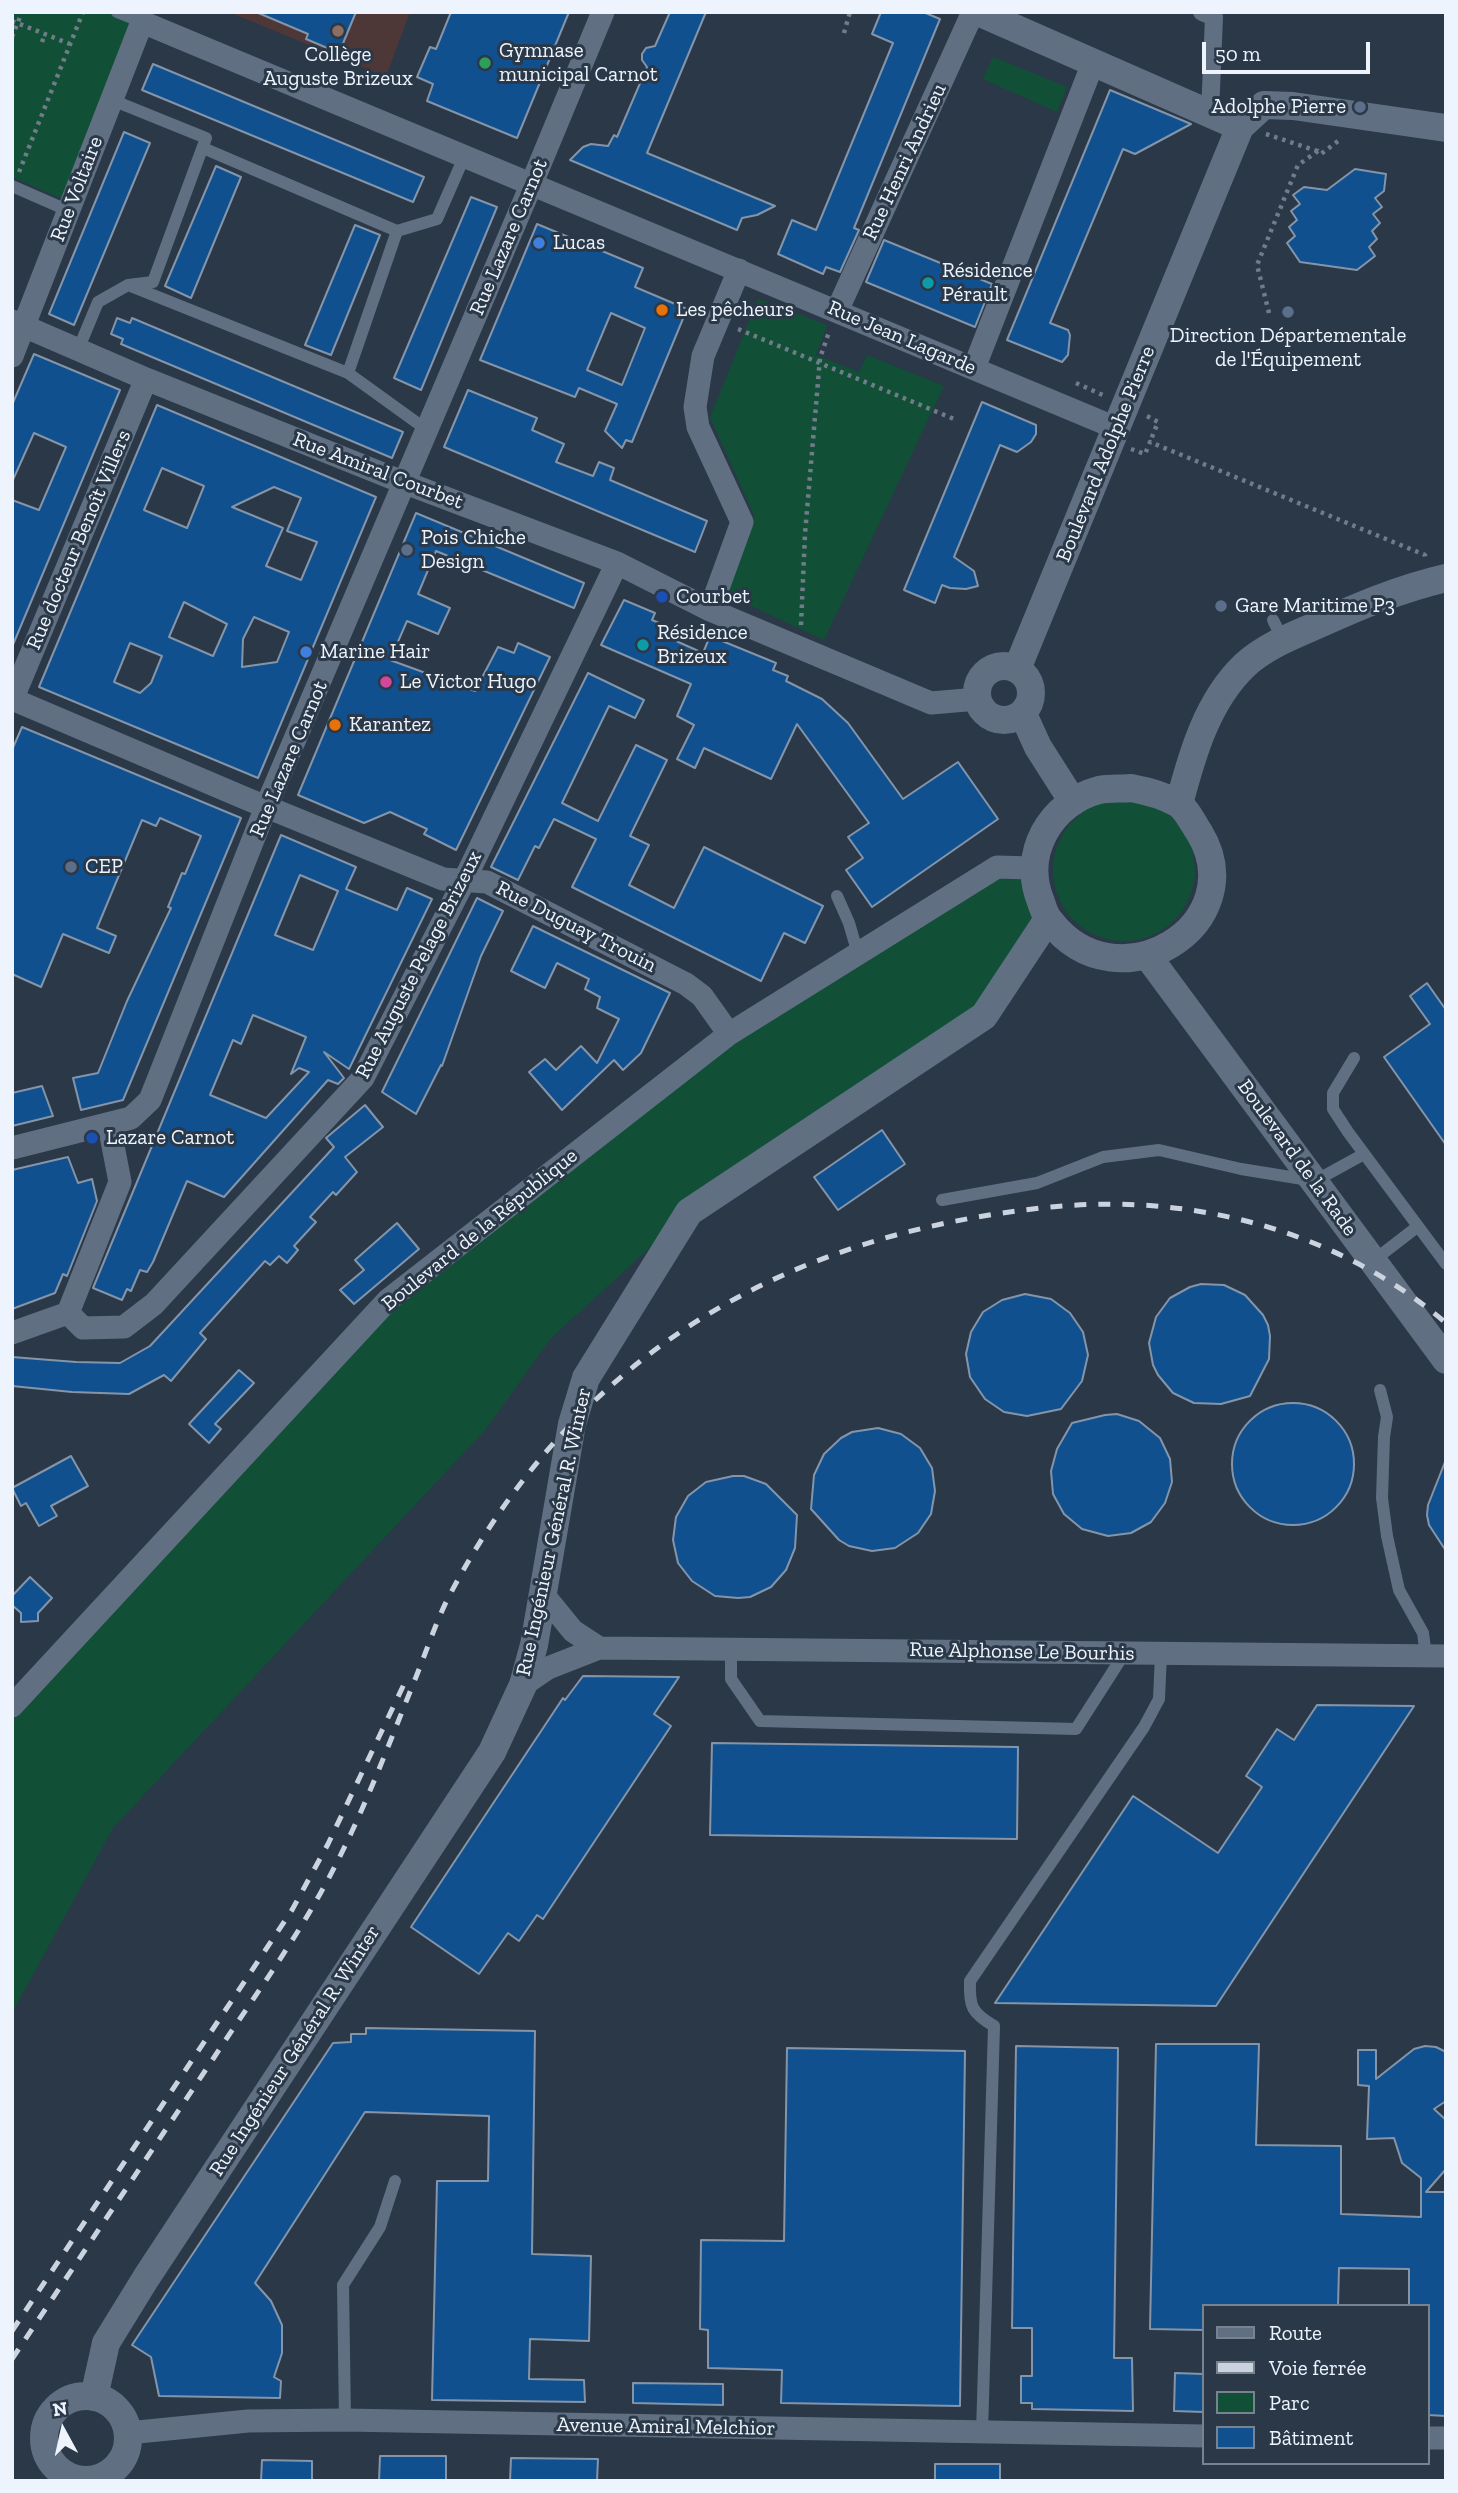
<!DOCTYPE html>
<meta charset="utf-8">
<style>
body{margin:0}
#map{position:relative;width:1458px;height:2493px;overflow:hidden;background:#2a3848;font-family:"Zilla Slab",serif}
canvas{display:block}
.frame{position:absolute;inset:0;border:14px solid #edf4fd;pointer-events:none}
.legend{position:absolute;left:1202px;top:2304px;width:228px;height:161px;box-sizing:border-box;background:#2a3848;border:2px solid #788390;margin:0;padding:9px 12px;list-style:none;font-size:21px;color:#edf4fd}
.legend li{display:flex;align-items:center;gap:14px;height:35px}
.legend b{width:35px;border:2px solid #788390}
.north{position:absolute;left:28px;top:2395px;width:70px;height:70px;-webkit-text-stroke:5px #2a3848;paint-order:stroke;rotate:352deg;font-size:19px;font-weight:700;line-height:28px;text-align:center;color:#edf4fd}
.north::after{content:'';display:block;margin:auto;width:24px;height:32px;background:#edf4fd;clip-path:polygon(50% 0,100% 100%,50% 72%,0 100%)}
.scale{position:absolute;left:1202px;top:42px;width:168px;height:32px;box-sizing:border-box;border:4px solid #edf4fd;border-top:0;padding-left:9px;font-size:21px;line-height:24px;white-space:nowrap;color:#edf4fd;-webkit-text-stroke:5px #2a3848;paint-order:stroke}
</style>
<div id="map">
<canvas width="1458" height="2493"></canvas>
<div class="frame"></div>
<ul class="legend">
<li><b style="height:9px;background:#607082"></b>Route</li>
<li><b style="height:9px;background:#cbd4de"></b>Voie ferrée</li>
<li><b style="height:19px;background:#115036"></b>Parc</li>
<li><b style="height:19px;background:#10508e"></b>Bâtiment</li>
</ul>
<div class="north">N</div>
<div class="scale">50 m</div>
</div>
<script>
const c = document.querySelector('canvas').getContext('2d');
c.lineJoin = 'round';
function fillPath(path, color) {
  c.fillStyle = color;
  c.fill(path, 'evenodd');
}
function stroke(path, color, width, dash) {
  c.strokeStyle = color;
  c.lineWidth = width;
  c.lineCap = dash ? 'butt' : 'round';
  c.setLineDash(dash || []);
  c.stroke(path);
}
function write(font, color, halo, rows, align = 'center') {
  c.font = font + ' "Zilla Slab",serif';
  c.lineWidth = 6;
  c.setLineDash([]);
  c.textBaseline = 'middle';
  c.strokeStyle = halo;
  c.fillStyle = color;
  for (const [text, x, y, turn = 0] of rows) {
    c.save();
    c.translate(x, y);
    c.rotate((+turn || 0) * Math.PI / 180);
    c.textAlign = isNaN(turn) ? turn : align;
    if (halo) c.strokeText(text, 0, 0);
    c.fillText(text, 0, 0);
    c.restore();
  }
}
fillPath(new Path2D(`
 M 229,12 L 410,12 L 386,77 Z`), '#4d3837');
fillPath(new Path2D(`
 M 12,12 L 117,12 L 142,22 L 72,203 L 12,177 Z
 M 993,57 L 1067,87 L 1057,112 L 983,79 Z
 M 758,299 L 827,325 L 816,355 L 859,372 L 867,355 L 944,386 L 824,640 L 726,594 L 754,515 L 710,417 Z
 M1053 870a71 71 0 1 1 142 0a71 71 0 1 1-142 0Z
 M 997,867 L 1032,868 L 1048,919 L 984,1016 L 689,1212 L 551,1338 L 486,1429 L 113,1828 L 12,2013 L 12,1706 L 388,1300 L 729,1034 Z`), '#115036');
const building = new Path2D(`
 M 256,12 L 356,12 L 339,53 L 306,39 L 308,34 Z
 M 451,12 L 569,12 L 517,138 L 427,101 L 433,84 L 417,77 L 430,47 L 436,49 Z
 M 670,12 L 706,12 L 647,153 L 775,206 L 757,215 L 742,218 L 737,230 L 570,160 L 583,147 L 591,144 L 608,146 L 614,135 L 617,137 L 647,67 L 642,60 L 642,54 L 646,48 L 655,46 Z
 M 881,12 L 923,12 L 940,19 L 854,228 L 859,230 L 840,272 L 826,267 L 823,274 L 778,254 L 792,220 L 816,230 L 893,43 L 872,34 Z
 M 153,64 L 424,177 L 413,202 L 142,90 Z
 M 1110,90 L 1191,124 L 1135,154 L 1123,149 L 1050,323 L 1068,330 L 1070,335 L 1068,355 L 1062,362 L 1007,340 Z
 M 124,132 L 150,143 L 74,325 L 49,314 Z
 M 216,166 L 241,177 L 191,298 L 165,286 Z
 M 1355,169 L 1386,174 L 1384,191 L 1375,198 L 1382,207 L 1373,214 L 1380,223 L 1372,231 L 1377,239 L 1369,247 L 1375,256 L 1357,270 L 1300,262 L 1287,243 L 1295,236 L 1289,227 L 1297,220 L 1291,211 L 1300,204 L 1293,195 L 1304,187 L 1327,190 Z
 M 471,197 L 497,207 L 421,390 L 394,378 Z
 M 537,224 L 643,268 L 635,287 L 687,309 L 632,442 L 626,440 L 622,448 L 605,431 L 617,404 L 579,388 L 575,397 L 480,360 ZM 611,313 L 645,328 L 622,385 L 587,370 Z
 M 355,225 L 380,235 L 331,355 L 305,345 Z
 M 884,240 L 992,284 L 975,327 L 866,282 Z
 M 117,318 L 130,323 L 132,318 L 403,432 L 392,458 L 121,344 L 123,339 L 111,334 Z
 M 34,354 L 120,390 L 12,647 L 12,500 L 39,510 L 66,447 L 34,433 L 12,482 L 12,405 Z
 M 468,390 L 537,418 L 532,430 L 564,444 L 556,462 L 593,476 L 599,462 L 614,468 L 610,480 L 707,521 L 695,552 L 444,447 Z
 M 982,402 L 1036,425 L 1036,434 L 1031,442 L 1017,452 L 1000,445 L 954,557 L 974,571 L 978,586 L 966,589 L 950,588 L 942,585 L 935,603 L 904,590 Z
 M 157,405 L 376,497 L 258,778 L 39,687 ZM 162,468 L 204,486 L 187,528 L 144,510 ZM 274,487 L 301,498 L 287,531 L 317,542 L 301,580 L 266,566 L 283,528 L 232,507 ZM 184,602 L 227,624 L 213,656 L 169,637 ZM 254,617 L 289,632 L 277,662 L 242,667 L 243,639 ZM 130,643 L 162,656 L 151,683 L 140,693 L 114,682 Z
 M 416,513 L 584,583 L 574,608 L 436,551 L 418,594 L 450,608 L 438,634 L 407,621 L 390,660 L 475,691 L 498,647 L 514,653 L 518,643 L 550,657 L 456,850 L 424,834 L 427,829 L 390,812 L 364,823 L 298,795 Z
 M 624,600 L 655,613 L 652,620 L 671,628 L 667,637 L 703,653 L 710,636 L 776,663 L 773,670 L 788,676 L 786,681 L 822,699 L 848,723 L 903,799 L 958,762 L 998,819 L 872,907 L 846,870 L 863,858 L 848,837 L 869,823 L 797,724 L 771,779 L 704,748 L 695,768 L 677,759 L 694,725 L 677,716 L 691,684 L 601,645 Z
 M 588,673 L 644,700 L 635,718 L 609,706 L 562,803 L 598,821 L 636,745 L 667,760 L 630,836 L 649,845 L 629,885 L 674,908 L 704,847 L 823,906 L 805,943 L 784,933 L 761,981 L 572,887 L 596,839 L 554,819 L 539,848 L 535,846 L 518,880 L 491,867 Z
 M 22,727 L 241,818 L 123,1100 L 81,1110 L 73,1078 L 98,1073 L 127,1001 L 171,908 L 168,907 L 182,873 L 185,874 L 201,836 L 160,818 L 156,826 L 142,820 L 97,928 L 116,936 L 109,953 L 63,934 L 41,987 L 12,974 L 12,750 Z
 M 281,835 L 356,867 L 346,889 L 397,910 L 407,888 L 432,899 L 349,1069 L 324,1052 L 344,1078 L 338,1084 L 328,1080 L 224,1197 L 187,1181 L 153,1262 L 147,1272 L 140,1270 L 131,1291 L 127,1289 L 122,1300 L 93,1288 ZM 300,875 L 338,891 L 313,950 L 275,935 ZM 253,1015 L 306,1037 L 291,1074 L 299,1068 L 309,1072 L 266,1118 L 210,1095 L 233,1040 L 241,1044 Z
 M 477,898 L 503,911 L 481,956 L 442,1066 L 441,1065 L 416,1114 L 382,1092 Z
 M 533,926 L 670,993 L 641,1053 L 623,1070 L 614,1060 L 562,1110 L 529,1072 L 545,1059 L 556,1070 L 581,1046 L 597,1063 L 619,1019 L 597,1008 L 600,997 L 585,989 L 589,979 L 557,963 L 545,988 L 511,971 Z
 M 1427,983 L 1446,1010 L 1446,1145 L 1384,1057 L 1430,1024 L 1410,996 Z
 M 42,1086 L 53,1116 L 12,1126 L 12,1093 Z
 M 365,1105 L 383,1127 L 345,1157 L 357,1172 L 336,1195 L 333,1192 L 310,1217 L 316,1222 L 294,1246 L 298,1250 L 287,1263 L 279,1256 L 270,1265 L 265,1261 L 200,1333 L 206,1339 L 171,1381 L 164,1375 L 129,1394 L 72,1392 L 12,1386 L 12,1357 L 76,1362 L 120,1363 L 150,1346 L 334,1147 L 326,1138 Z
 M 882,1130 L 905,1164 L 838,1210 L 814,1177 Z
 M 68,1157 L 78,1183 L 92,1179 L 97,1201 L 67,1276 L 63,1274 L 55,1293 L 12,1309 L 12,1170 Z
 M 397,1223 L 419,1249 L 354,1304 L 340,1290 L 364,1270 L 355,1260 Z
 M 1201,1284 L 1224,1285 L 1245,1295 L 1263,1315 L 1268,1325 L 1270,1336 L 1269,1359 L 1250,1396 L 1221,1404 L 1194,1403 L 1173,1393 L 1158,1375 L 1153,1365 L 1149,1343 L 1156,1317 L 1170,1298 L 1190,1287 Z
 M 1025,1294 L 1051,1299 L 1070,1313 L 1083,1332 L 1088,1355 L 1082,1381 L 1061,1409 L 1027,1416 L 1004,1412 L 985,1399 L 970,1377 L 966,1354 L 971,1332 L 983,1312 L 1002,1300 Z
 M 239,1370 L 254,1383 L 215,1424 L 221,1429 L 209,1443 L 189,1424 Z
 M1232 1464a61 61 0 1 1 122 0a61 61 0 1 1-122 0Z
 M 1117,1414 L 1139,1421 L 1160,1438 L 1170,1459 L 1172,1482 L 1165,1503 L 1151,1522 L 1131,1533 L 1108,1536 L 1082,1529 L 1064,1514 L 1053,1494 L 1051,1471 L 1057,1449 L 1072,1423 L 1105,1415 Z
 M 878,1428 L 901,1434 L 920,1448 L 932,1468 L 935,1491 L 931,1514 L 918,1533 L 895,1548 L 872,1551 L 849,1546 L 839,1540 L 811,1509 L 814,1475 L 824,1454 L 841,1438 L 852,1432 Z
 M 71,1456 L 88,1486 L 51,1506 L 57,1516 L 39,1526 L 26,1503 L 21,1506 L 12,1488 Z
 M 1445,1462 L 1446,1462 L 1446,1551 L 1429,1525 L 1427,1515 L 1428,1505 Z
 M 733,1476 L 744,1476 L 766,1484 L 797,1515 L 795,1548 L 786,1570 L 771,1587 L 750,1597 L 738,1598 L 715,1596 L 692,1581 L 678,1563 L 673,1540 L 676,1517 L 688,1496 L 706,1482 Z
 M 30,1577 L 52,1598 L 38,1613 L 38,1621 L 21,1622 L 21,1613 L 12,1605 L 12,1596 Z
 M 583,1676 L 679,1677 L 654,1714 L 671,1726 L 543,1919 L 537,1915 L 519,1941 L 508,1933 L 479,1974 L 411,1927 L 563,1698 L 565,1700 Z
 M 1317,1705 L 1414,1706 L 1216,2006 L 995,2003 L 1133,1796 L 1218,1853 L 1262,1787 L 1246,1776 L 1277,1729 L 1294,1740 Z
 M 712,1743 L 1018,1747 L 1017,1839 L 710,1835 Z
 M 366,2028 L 535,2031 L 532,2254 L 591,2256 L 589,2341 L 530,2339 L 529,2379 L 584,2380 L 585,2402 L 432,2400 L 437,2181 L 488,2181 L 489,2116 L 365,2112 L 255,2283 L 271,2301 L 282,2325 L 282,2353 L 274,2377 L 281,2381 L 280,2398 L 159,2396 L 151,2357 L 132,2345 L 333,2043 L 351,2042 L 351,2034 L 366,2034 Z
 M 1156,2044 L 1259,2044 L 1256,2145 L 1341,2146 L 1341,2214 L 1421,2217 L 1421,2178 L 1402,2163 L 1394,2138 L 1367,2139 L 1369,2086 L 1358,2085 L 1358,2050 L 1376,2050 L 1376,2079 L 1414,2049 L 1425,2046 L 1436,2047 L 1446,2052 L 1446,2101 L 1434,2109 L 1446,2120 L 1446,2169 L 1426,2192 L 1446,2192 L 1446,2416 L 1428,2415 L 1428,2306 L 1409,2306 L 1409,2269 L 1339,2268 L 1338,2306 L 1204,2306 L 1204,2330 L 1150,2329 Z
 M 1016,2046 L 1118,2048 L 1114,2358 L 1132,2358 L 1133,2411 L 1032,2409 L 1032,2403 L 1021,2403 L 1021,2376 L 1032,2376 L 1032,2328 L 1012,2328 Z
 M 787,2048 L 965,2051 L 960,2406 L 781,2403 L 782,2370 L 708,2368 L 708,2330 L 700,2329 L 701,2240 L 784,2241 Z
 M 1175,2373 L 1204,2374 L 1204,2412 L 1174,2411 Z
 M 633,2383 L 723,2384 L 723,2405 L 633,2403 Z
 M 380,2456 L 446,2456 L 446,2481 L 379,2481 Z
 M 511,2458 L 598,2459 L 597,2481 L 510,2481 Z
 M 262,2460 L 312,2461 L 312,2481 L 261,2481 Z
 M 935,2464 L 1000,2464 L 1000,2481 L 935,2481 Z`);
fillPath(building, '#10508e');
stroke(building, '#8595a9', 2);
stroke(new Path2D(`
 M 12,21 L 70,44
 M 844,33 L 850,12
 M 12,37 L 22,12
 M 42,42 L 45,34
 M 1266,134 L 1317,151
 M 19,172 L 83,12
 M 1269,313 L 1257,265 L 1298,165 L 1318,151 L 1321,154 L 1342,138
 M 738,329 L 954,419
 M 1076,383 L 1105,396
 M 1147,416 L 1158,422 L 1150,442
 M 1131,449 L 1145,454 L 1150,442 L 1425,555 L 1426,561
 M 801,625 L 805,534 L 820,358 L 829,332`), '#717c8a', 4.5, [3.5, 5]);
stroke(new Path2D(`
 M 117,12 L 142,22
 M 203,148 L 397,231
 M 12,186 L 69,211
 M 128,285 L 348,373 L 427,430
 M 78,350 L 98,302 L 128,285 L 153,282 L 206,138 L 112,100
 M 348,373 L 397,231 L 437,219 L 465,155
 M 1273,620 L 1283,640
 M 837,896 L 849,923 L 858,954
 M 1354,1058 L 1333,1093 L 1333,1109 L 1348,1132 L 1446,1264
 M 942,1200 L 1037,1183 L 1103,1157 L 1159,1150 L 1241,1169 L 1315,1181 L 1364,1154
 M 1373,1261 L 1417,1227
 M 1380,1390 L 1387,1417 L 1384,1437 L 1382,1498 L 1387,1536 L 1399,1590 L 1423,1633 L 1426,1656
 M 731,1649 L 731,1679 L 760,1721 L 1076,1729 L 1124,1654
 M 345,2420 L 343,2285 L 380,2227 L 395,2181
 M 982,2433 L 994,2026 C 972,2013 969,2007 970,1981 L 1144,1727 L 1159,1699 L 1161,1654`), '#607082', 12);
stroke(new Path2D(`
 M 1202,12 L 1214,17 L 1210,114`), '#607082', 18);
stroke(new Path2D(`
 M 837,311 L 973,12
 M 12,321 L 146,379 L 390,477 L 617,563 L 710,610 L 931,703 L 978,699
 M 12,356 L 142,22 L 1116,428
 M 974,368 L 1093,63
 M 710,610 L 742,522 L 698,427 L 695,407 L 703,356 L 739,270
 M 12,699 L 247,799 L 443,879 L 487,882 L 686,984 L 702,996 L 729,1034
 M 12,700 L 146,379
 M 12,1148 L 131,1118 L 150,1100 L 266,807 L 532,183 L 603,12
 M 68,1313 L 83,1328 L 124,1327 L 154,1304 L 363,1078 L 464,881 L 617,563
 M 12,1333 L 68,1313 L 120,1182 L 109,1125
 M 542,1593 L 573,1631 L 599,1648
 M 523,1685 L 548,1668 L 599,1648 L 1446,1656
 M 12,1706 L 388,1300 L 729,1034 L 997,867 L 1032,868
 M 128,2433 L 248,2421 L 345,2420 L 1204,2436
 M 1428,2438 L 1446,2438`), '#607082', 23);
stroke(new Path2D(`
 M 978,12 L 1240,127
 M977 693a27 27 0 1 1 54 0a27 27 0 1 1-54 0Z
 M 1017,669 L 1240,127 L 1264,105 L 1293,106 L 1446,128
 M 1023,714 L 1038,747 L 1073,802
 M 1131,788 C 1147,791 1163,795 1177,803 C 1186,808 1193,823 1199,832 C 1255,923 1118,1010 1050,921 C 1045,916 1043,908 1041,902 C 1021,854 1050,803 1099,790 C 1109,788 1121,789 1131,788 Z
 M 1179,804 C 1192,755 1207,701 1245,665 C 1264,647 1292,636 1315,626 C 1359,606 1399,589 1446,578
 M 1147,955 L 1446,1360
 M44 2438a42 42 0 1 1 84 0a42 42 0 1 1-84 0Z
 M 94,2397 L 106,2343 L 146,2278 L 492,1752 L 523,1685 L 534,1645 L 572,1424 L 586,1378 L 689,1212 L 984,1016 L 1048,919`), '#607082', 28);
stroke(new Path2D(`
 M 12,2331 L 292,1910 L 328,1844 L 406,1680
 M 12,2359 C 79,2259 146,2159 213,2059 C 249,2004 288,1951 320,1894 C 359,1825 386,1751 416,1677 C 426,1652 435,1625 447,1600 C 574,1356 781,1234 1051,1207 C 1192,1193 1337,1230 1446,1323`), '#cbd4de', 5, [12, 12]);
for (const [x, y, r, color] of [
 [338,31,7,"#8d6e63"],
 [485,63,7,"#2e9e5b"],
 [1360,107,7,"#5c6f8a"],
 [539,243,7,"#3f7fe0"],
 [928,283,7,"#0f9aa8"],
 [662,310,7,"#e8710a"],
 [1288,312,7,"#5c6f8a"],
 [407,550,7,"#5c6f8a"],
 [662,597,7,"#1a4fb4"],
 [1221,606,7,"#5c6f8a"],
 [643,645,7,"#0f9aa8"],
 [306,652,7,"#3f7fe0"],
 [386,682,7,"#d1479c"],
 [335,725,7,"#e8710a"],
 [71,867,7,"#5c6f8a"],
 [92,1138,7,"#1a4fb4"]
]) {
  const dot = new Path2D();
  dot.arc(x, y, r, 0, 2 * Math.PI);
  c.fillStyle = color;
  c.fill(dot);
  stroke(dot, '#2a3848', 2.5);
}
write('21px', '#edf4fd', '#2a3848', [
 ["Gymnase",499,51],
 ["municipal Carnot",499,75],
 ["Collège",338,55,"center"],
 ["Auguste Brizeux",338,79,"center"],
 ["Adolphe Pierre",1346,107,"right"],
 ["Lucas",553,243],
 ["Résidence",942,271],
 ["Pérault",942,295],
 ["Les pêcheurs",676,310],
 ["Direction Départementale",1288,336,"center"],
 ["de l'Équipement",1288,360,"center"],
 ["Pois Chiche",421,538],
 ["Design",421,562],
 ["Courbet",676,597],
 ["Gare Maritime P3",1235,606],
 ["Résidence",657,633],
 ["Brizeux",657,657],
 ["Marine Hair",320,652],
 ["Le Victor Hugo",400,682],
 ["Karantez",349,725],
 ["CEP",85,867],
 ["Lazare Carnot",106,1138]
], 'left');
write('21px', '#edf4fd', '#2a3848', [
 ["Rue Henri Andrieu",905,162,-65],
 ["Rue Voltaire",77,189,-69],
 ["Rue Lazare Carnot",509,237,-67],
 ["Rue Jean Lagarde",902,338,23],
 ["Boulevard Adolphe Pierre",1106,454,-68],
 ["Rue Amiral Courbet",378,471,21],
 ["Rue docteur Benoît Villers",79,540,-67],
 ["Rue Lazare Carnot",289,759,-67],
 ["Rue Duguay Trouin",576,927,27],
 ["Rue Auguste Pelage Brizeux",419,965,-63],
 ["Boulevard de la Rade",1297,1158,54],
 ["Boulevard de la République",480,1230,-39],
 ["Rue Ingénieur Général R. Winter",554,1532,-78],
 ["Rue Alphonse Le Bourhis",1022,1652,1],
 ["Rue Ingénieur Général R. Winter",295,2051,-57],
 ["Avenue Amiral Melchior",666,2427,1]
]);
</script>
